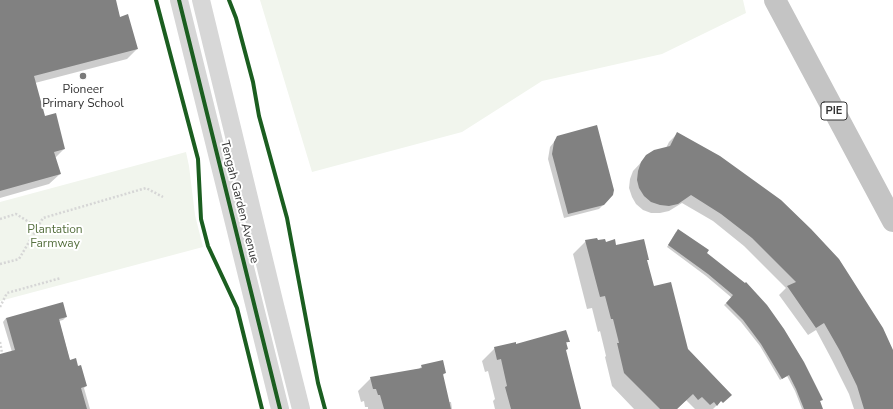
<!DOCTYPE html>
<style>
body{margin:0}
canvas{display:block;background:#fff}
</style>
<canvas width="893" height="409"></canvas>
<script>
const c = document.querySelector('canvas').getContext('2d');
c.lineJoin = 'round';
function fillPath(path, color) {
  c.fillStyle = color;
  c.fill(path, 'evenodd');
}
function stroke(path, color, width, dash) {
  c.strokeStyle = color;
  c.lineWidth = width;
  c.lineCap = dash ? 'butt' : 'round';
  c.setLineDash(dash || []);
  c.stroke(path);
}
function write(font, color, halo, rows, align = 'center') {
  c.font = font + ' "Nunito Sans",sans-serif';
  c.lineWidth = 4;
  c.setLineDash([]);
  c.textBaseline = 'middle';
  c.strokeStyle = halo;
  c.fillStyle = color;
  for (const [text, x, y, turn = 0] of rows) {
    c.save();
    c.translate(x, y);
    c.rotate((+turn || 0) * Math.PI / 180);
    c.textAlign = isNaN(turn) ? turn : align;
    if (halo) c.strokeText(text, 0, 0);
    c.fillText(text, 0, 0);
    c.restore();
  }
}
fillPath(new Path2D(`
 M 260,0 L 743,0 L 746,13 L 662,54 L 542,81 L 462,132 L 312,172 Z
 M 186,152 L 189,166 L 195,215 L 203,247 L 0,301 L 0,202 Z`), '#f1f5ed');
fillPath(new Path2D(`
 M 0,0 L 115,0 L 120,18 L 137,49 L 127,59 L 35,83 L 44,117 L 64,149 L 55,158 L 60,174 L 49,184 L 0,198 Z
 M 677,134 L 893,355 L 893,409 L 854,409 L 849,394 L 832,360 L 816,330 L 808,335 L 779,295 L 786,288 L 744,246 L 713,221 L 682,203 L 669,211 L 660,213 L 651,213 L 643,210 L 636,204 L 632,197 L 629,188 L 630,179 L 633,171 L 647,156 L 666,148 L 669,142 Z
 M 558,137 L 604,204 L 599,209 L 564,218 L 548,159 L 550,147 Z
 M 676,232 L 706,253 L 820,401 L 822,409 L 802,409 L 795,391 L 787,376 L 780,380 L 760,346 L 741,322 L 724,305 L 732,298 L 706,276 L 667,247 Z
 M 586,241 L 605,243 L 648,259 L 646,261 L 653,288 L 687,350 L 729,393 L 713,409 L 695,409 L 686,400 L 677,409 L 634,409 L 612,386 L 605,357 L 606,356 L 600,331 L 598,332 L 592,308 L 587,309 L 573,254 Z
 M 66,317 L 63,320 L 59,321 L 70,361 L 77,368 L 86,386 L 84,388 L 90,409 L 0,409 L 0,355 L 12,352 L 3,322 L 6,318 Z
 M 569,341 L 566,344 L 565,351 L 580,409 L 495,409 L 493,401 L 495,399 L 488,371 L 485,372 L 482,361 L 495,348 L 516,345 Z
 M 422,366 L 445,373 L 442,376 L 449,402 L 451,402 L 452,409 L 368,409 L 368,407 L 365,407 L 364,401 L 361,402 L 358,391 L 371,378 L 419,369 Z`), '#0003');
fillPath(new Path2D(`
 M 0,0 L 116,0 L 120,17 L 128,14 L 138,49 L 34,76 L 45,116 L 56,113 L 65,149 L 54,152 L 61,174 L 0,191 Z
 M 597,125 L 614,190 L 613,195 L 604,205 L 568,214 L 552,154 L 554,142 L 557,136 Z
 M 677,132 L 720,156 L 781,200 L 811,229 L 839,259 L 883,328 L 893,350 L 893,409 L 864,409 L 857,386 L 840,351 L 824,323 L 816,328 L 787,286 L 796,282 L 752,238 L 721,214 L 691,195 L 678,204 L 669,206 L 660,205 L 651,202 L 644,196 L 639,188 L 637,180 L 638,171 L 641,162 L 646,155 L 654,150 L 670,146 Z
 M 678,229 L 709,250 L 707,253 L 745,283 L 746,282 L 767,305 L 784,329 L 804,362 L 823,400 L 820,401 L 823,409 L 804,409 L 796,389 L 789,375 L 782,379 L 761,344 L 743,320 L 726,303 L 733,295 L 708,274 L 668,245 Z
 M 597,238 L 598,240 L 605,239 L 606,242 L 615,239 L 616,245 L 644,239 L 649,260 L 647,260 L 654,286 L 671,282 L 688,349 L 732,395 L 723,403 L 721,401 L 717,406 L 714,402 L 710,405 L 702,397 L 698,400 L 693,394 L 677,409 L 660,409 L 624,373 L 617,343 L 619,343 L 613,319 L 611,319 L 605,296 L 600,297 L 585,240 Z
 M 63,302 L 67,317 L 59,319 L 70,360 L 76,358 L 78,366 L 81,365 L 87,386 L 81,388 L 87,409 L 0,409 L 0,354 L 15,350 L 6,318 Z
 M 566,330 L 570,342 L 566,342 L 568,349 L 566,350 L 581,409 L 511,409 L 505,387 L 507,386 L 501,359 L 497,360 L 494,347 L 516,342 L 516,344 Z
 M 443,360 L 446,373 L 443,374 L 451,409 L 384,409 L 380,395 L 378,395 L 376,389 L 373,389 L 370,377 L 422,368 L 421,365 Z`), '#818181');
stroke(new Path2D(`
 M 0,219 L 16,214 L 37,227
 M 0,264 L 19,259 L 43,218 L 146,188 L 163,197
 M 0,307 L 7,293 L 61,278`), '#d6d6d6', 2.5, [2, 2]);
stroke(new Path2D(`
 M 179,0 L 280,409
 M 201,0 L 275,305 L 301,409`), '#d7d7d7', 18);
stroke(new Path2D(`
 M 775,0 L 893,221`), '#c4c4c4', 22);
stroke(new Path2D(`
 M 0,342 L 2,353`), '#d6d6d6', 2.5, [2, 2]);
stroke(new Path2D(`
 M 156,0 L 198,159 L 201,219 L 208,246 L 237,308 L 262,409
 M 179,0 L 280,409
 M 229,0 L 236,18 L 253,82 L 259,116 L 287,218 L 318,383 L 325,409`), '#1b5e20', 4);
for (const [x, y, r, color] of [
 [83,76,4,"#7a7a7a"]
]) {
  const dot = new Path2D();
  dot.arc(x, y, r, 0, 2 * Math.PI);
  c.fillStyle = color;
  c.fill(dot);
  stroke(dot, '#fff', 1.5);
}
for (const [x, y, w] of [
 [834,111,26]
]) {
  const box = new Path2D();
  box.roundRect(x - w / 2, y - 9, w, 18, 3);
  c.fillStyle = '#fff';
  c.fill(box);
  stroke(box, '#333', 1);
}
write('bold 11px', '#333', null, [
 ["PIE",834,111]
]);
write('12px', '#333', '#fff', [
 ["Pioneer",83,90],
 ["Primary School",83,104]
]);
write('12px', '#333', '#fff', [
 ["Tengah Garden Avenue",239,202,76]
]);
write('12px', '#56703f', '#fff', [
 ["Plantation",55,230],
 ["Farmway",55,244]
]);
</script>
